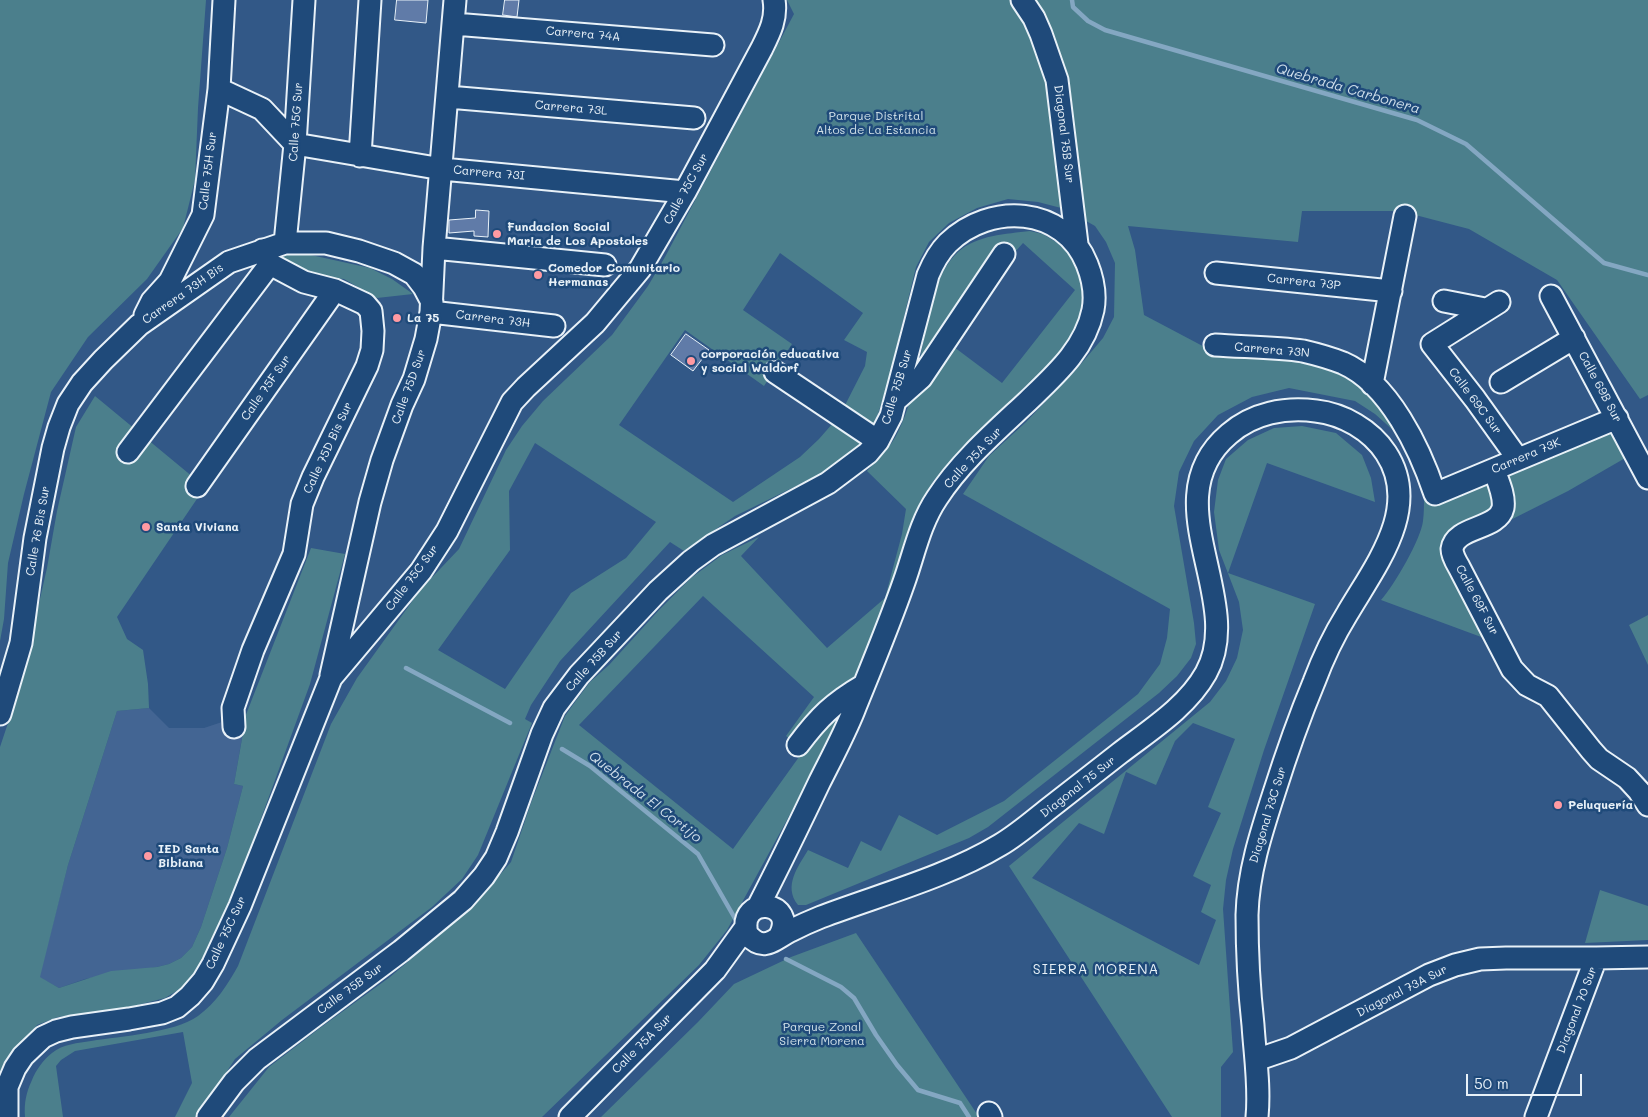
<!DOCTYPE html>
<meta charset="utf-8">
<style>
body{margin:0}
#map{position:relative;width:1648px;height:1117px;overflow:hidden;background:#325887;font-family:Mali,sans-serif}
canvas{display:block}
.scale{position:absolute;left:1466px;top:1074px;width:116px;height:22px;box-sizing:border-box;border:2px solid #e8f1f8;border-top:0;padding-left:6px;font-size:15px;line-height:18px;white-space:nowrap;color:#e8f1f8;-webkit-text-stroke:4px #1f4a7a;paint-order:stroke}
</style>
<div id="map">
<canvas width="1648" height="1117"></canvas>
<div class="scale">50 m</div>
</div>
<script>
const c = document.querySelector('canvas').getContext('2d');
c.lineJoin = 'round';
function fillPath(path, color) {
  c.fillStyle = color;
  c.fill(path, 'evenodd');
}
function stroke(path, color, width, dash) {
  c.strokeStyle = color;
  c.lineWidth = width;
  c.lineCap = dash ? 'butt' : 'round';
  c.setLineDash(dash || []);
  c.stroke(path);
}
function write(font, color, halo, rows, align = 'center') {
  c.font = font + ' Mali,sans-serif';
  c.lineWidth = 5;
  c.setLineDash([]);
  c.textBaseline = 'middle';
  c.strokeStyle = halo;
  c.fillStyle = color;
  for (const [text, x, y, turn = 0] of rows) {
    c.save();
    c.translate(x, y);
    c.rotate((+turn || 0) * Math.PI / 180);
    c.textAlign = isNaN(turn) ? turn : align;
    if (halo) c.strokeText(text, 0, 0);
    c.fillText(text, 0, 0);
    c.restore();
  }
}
fillPath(new Path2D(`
 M 149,708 L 169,728 L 204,728 L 225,721 L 243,732 L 234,784 L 243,786 L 227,848 L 201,927 L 192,947 L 181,958 L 169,964 L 157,967 L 85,979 L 59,988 L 39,977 L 68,865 L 117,711 Z`), '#436593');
fillPath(new Path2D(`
 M 0,0 L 206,0 L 198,108 L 195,180 L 183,228 L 147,279 L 88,337 L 51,392 L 24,494 L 8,563 L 4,619 L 0,641 Z
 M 787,0 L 1648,0 L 1648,395 L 1640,399 L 1557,280 L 1469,229 L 1400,211 L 1302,211 L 1298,242 L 1128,226 L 1135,250 L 1144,315 L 1214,352 L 1271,356 L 1323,368 L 1357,381 L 1386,408 L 1404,440 L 1375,414 L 1355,401 L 1289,388 L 1252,397 L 1218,415 L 1194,441 L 1179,472 L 1174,506 L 1194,623 L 1196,644 L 1191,658 L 1177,676 L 1159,693 L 988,827 L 969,838 L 806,905 L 798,905 C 783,886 798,867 808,850 L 848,868 L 861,841 L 881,851 L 899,815 L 937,835 L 1004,801 L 1138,694 L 1160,664 L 1167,638 L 1170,609 L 963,494 L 989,456 L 1026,422 L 1075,371 L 1103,338 L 1114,317 L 1115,263 L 1106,242 L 1095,226 L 1065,209 L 1038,202 L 1008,199 L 977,208 L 949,223 L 929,242 L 916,267 L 888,383 L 878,414 L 863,443 L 839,465 L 735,516 L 684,551 L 670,542 L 560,661 L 531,705 L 525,719 L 532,723 L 478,855 L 462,879 L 432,907 L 282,1020 L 235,1059 L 197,1117 L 175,1117 L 192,1083 L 183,1032 L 75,1051 L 61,1060 L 56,1066 L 63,1117 L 25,1117 C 24,1103 26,1093 32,1080 C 36,1070 43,1060 52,1053 C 63,1044 78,1043 91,1041 C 121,1036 174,1033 198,1016 C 216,1003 228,984 238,966 L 331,724 L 357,678 L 421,589 L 459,549 L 506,450 L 522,426 L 543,401 L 612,335 L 648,286 L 665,257 L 794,14 ZM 780,253 L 863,313 L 844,340 L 867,352 L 865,366 L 840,415 L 819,439 L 800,457 L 733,502 L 619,425 L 685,330 L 764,386 L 792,344 L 743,310 ZM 535,443 L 656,522 L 626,558 L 571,593 L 505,689 L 438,650 L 510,550 L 509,491 Z
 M 1030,231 L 1043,234 L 1056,242 L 1070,254 L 1085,279 L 1085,308 L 1078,329 L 1048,369 L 1026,386 L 962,450 L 934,480 L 918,512 L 843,717 L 727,930 L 699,965 L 542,1117 L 229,1117 L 269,1067 L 320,1028 L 390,977 L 472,907 L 511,862 L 531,803 L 565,716 L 575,702 L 590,682 L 609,665 L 659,610 L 691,578 L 722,555 L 759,537 L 741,556 L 827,648 L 885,598 L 902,534 L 906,509 L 867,471 C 878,459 891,447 898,432 C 909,410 915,383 920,359 C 927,327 932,275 958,252 C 977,235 1006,234 1030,231 ZM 1023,243 L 1075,290 L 1002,383 L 950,344 L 993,277 ZM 703,596 L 814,697 L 786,736 L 804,750 L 733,849 L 579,725 Z
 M 302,253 L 370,268 L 392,279 L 413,294 L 377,298 L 344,279 L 298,275 L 272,256 Z
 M 95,396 L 205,487 L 117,617 L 127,639 L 143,650 L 148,684 L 149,708 L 117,711 L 68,865 L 40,977 L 59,988 L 111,971 L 157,967 L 169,964 L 181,958 L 192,947 L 201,927 L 227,848 L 243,786 L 234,784 L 243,733 L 240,730 L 311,548 L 345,554 L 310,684 L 216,942 L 201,971 L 185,986 L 165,998 L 126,1008 L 58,1017 L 37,1025 L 12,1057 L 0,1091 L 0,747 L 16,699 L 29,647 L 47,568 L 57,511 L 76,427 Z
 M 1607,422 L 1627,457 L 1568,491 L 1447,552 L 1492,641 L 1381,600 C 1394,586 1421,539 1423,521 C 1424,513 1424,505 1424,497 L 1435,494 Z
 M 1302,426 L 1336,433 L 1362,455 L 1371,478 L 1375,502 L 1267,463 L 1228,573 L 1315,604 L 1264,750 L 1233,849 L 1226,880 L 1223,909 L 1233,1052 L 1221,1067 L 1221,1117 L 1172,1117 L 1009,866 L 1210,702 L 1226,681 L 1237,658 L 1243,630 L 1239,602 L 1219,550 L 1214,512 L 1218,480 L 1226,459 L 1248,440 L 1274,428 ZM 1193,723 L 1235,739 L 1208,807 L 1221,813 L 1193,876 L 1211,885 L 1201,912 L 1216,920 L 1199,965 L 1032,878 L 1079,823 L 1104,834 L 1126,772 L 1156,785 L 1175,741 Z
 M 1648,615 L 1648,665 L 1629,625 Z
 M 1600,890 L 1648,906 L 1648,940 L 1585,943 Z
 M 856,933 L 979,1117 L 601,1117 L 698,1022 L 734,984 L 791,957 Z`), '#4b7f8c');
stroke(new Path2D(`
 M 1072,0 L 1073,7 L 1088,21 L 1105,30 L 1417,120 L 1466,144 L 1604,263 L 1648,275
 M 406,668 L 510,723
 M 562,749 L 590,766 L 698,854 L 737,922
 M 786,959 L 841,987 L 854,998 L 876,1035 L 897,1065 L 918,1090 L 960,1103 L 969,1117`), '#84a7c2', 4.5);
const building = new Path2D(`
 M 397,0 L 428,0 L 426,23 L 395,20 Z
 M 505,0 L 519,0 L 517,17 L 503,15 Z
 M 476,210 L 489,211 L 488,237 L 474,236 L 474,231 L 449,233 L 449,220 L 475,218 Z
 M 686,334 L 709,350 L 693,371 L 671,355 Z`);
fillPath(building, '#607ba8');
stroke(building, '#e8f1f8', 1);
const minor = new Path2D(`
 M 1022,0 L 1034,18 L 1041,34 L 1057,80 L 1077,244
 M 454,24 L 713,45
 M 219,89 L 262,109 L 295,144 L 442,169 L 685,192
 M 448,97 L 694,118
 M 360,156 L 370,0
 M 285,243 L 295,144 L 304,0
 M 434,248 L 605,265
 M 1216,273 L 1391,291
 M 1551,296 L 1648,478
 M 1444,301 L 1485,309
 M 1499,302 L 1432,344 L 1475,399 L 1518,459
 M 431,312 L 554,326
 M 145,315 L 152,301 L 170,281 L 203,215 L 219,89 L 224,0
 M 1215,345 C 1242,347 1277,347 1303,351 C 1316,354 1330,358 1343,363 C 1389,383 1420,449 1435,494 L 1617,418
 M 775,372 L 878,441
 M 1501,382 L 1574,338
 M 1372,384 L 1405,216
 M 895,401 L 921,378 L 1004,254
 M 128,452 L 270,264
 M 1494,470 C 1498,481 1505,496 1503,508 C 1498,530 1455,526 1452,549 C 1452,555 1456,562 1459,567 L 1512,669 L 1527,685 L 1548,696 L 1591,750 L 1599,759 L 1627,778 L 1639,791 L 1648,805
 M 197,486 L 335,290
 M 331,675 L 370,502 L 382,460 L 402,405 L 414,379 L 426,339 L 431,312 L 434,248 L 455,0
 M 0,714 L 21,643 L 35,538 L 53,448 L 59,427 L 68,404 L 82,383 L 103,360 L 139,325 L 229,262 L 285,243 L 326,243 L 359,251 L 394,263 L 414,274 L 424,287 L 432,302
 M 234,727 L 233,708 L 253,650 L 294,554 L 302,504 L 313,477 L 367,366 L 372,350 L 373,331 L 371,311 L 365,304 L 335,290 L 304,282 L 270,264 L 262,250
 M 798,745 C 819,717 833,703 864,685
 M 779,937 C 800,901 737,893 747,934 C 764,953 773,940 790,931 C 800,926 811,921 821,917 C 879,895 947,877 1000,845 C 1017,835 1032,822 1047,810 C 1071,791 1096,772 1120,753 C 1150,730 1187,707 1206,673 C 1247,599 1151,500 1229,434 C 1253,413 1285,407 1316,411 C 1343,414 1371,430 1386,453 C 1422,508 1375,566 1347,614 C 1334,635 1323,658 1314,682 C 1299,718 1286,755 1274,793 C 1261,833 1248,873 1247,915 C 1247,952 1249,989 1253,1025 C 1255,1056 1260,1086 1257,1117
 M 1256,1060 L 1291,1048 L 1429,975 L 1455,965 L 1480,959 L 1506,958 L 1596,958 L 1648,957
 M 989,1113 L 991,1117
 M 7,1117 L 7,1087 L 15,1068 L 23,1056 L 43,1037 L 56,1031 L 72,1027 L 129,1019 L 162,1013 L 177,1007 L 190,996 L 203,981 L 213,964 L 240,906 L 331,678 L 421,571 L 447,531 L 512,402 L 526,387 L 595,323 L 640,269 L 685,192 L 762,48 C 770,32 777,18 774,0
 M 208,1117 L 234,1082 L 257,1059 L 401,951 L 463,900 L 484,876 L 496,858 L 507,832 L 542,734 L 554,708 L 579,675 L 658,591 L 691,561 L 713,545 L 828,483 L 868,453 L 878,441 L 891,416 L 928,275 C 933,263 940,251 948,243 C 990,202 1064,206 1087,264 C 1093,279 1096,294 1093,310 C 1085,349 1055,375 1028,401 C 996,431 961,461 937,498 C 920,523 914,554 904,582 C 889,625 871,668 854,710 C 844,735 831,759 819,783 C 799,825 779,866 758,907
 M 570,1117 L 715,970 L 746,927
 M 1536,1117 L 1596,958`);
stroke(minor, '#e8f1f8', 25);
stroke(minor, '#1f4a7a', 21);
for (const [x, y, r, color] of [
 [497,234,5,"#ff9aa2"],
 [538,275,5,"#ff9aa2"],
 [397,318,5,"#ff9aa2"],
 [691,361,5,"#ff9aa2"],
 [146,527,5,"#ff9aa2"],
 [1558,805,5,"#ff9aa2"],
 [148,856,5,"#ff9aa2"]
]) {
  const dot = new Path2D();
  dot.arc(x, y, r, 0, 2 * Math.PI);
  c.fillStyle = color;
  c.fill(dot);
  stroke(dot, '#1f4a7a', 2);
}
write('12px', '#e8f1f8', '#1f4a7a', [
 ["Carrera 74A",583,34,5],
 ["Carrera 73L",571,108,5],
 ["Calle 75G Sur",296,122,-86],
 ["Diagonal 75B Sur",1064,134,83],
 ["Calle 75H Sur",208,171,-83],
 ["Carrera 73I",489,173,5],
 ["Calle 75C Sur",686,189,-61],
 ["Carrera 73P",1304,282,6],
 ["Carrera 73H Bis",183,294,-35],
 ["Carrera 73H",493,319,7],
 ["Carrera 73N",1272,350,5],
 ["Calle 75D Sur",409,387,-70],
 ["Calle 75B Sur",897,387,-73],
 ["Calle 69B Sur",1600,387,62],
 ["Calle 75F Sur",266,388,-55],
 ["Calle 69C Sur",1475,401,53],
 ["Calle 75D Bis Sur",328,448,-65],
 ["Carrera 73K",1526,456,-23],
 ["Calle 75A Sur",973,458,-47],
 ["Calle 76 Bis Sur",38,531,-80],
 ["Calle 75C Sur",412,578,-53],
 ["Calle 69F Sur",1477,600,62],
 ["Calle 75B Sur",594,661,-48],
 ["Diagonal 75 Sur",1078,787,-38],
 ["Diagonal 73C Sur",1268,815,-73],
 ["Calle 75C Sur",226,933,-65],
 ["Calle 75B Sur",350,989,-36],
 ["Diagonal 73A Sur",1402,991,-27],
 ["Diagonal 70 Sur",1577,1010,-69],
 ["Calle 75A Sur",642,1044,-45]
]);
write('12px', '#d0e0e8', '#1f4a7a', [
 ["Parque Distrital",876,116],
 ["Altos de La Estancia",876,130],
 ["Parque Zonal",822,1027],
 ["Sierra Morena",822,1041]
]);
write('bold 12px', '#e8f1f8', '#1f4a7a', [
 ["Fundacion Social",507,227],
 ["Maria de Los Apostoles",507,241],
 ["Comedor Comunitario",548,268],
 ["Hermanas",548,282],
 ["La 75",407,318],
 ["corporación educativa",701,354],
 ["y social Waldorf",701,368],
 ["Santa Viviana",156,527],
 ["Peluquería",1568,805],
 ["IED Santa",158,849],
 ["Bibiana",158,863]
], 'left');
write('italic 14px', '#cfdeea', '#1f4a7a', [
 ["Quebrada Carbonera",1348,89,16],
 ["Quebrada El Cortijo",645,797,38]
]);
c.letterSpacing = '1px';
write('14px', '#e8f1f8', '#1f4a7a', [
 ["SIERRA MORENA",1096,970]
]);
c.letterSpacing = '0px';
</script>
